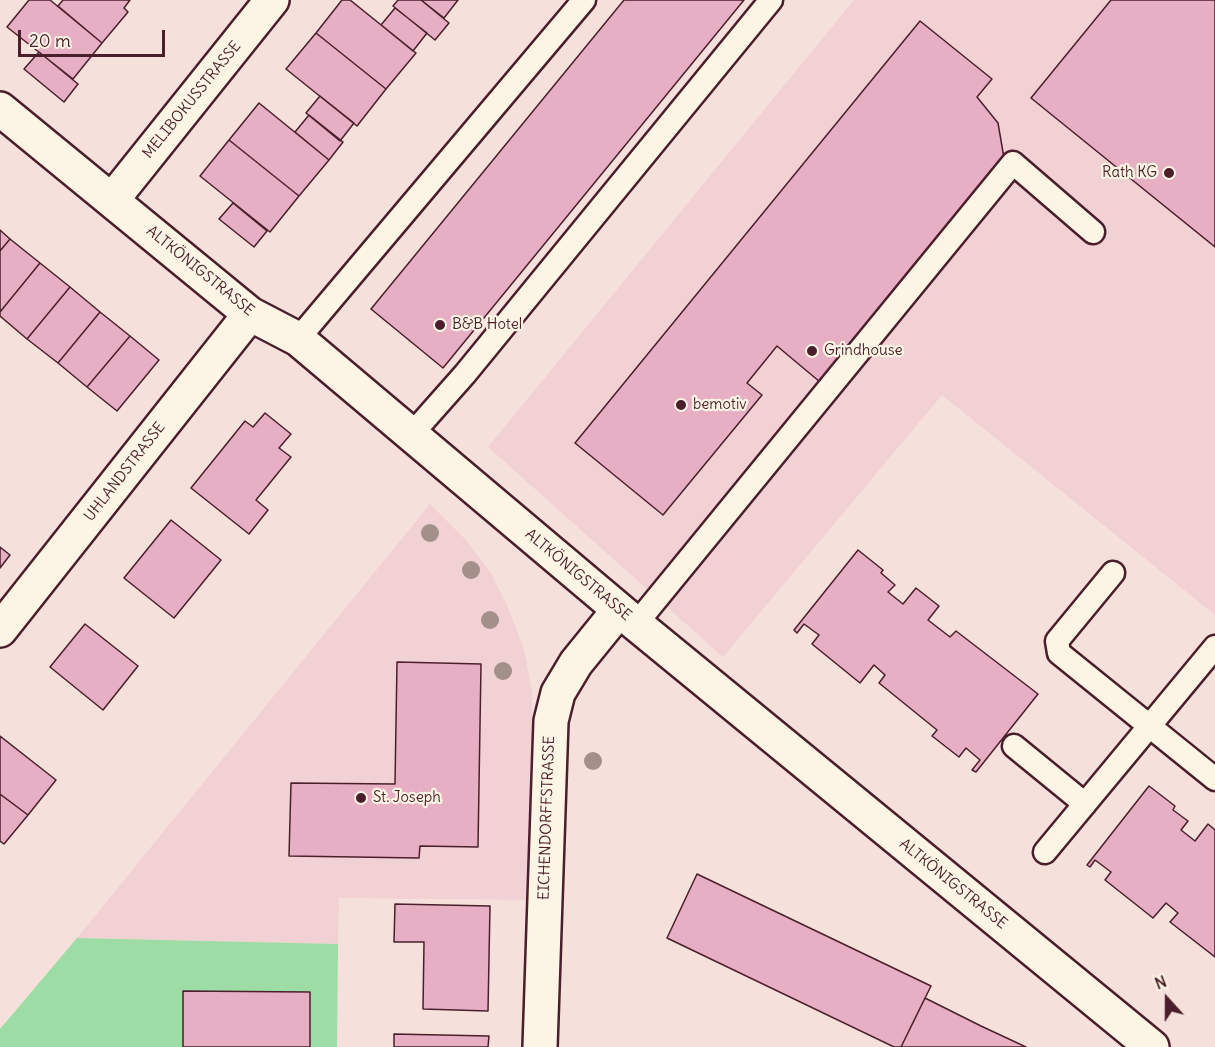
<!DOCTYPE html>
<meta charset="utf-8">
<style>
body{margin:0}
#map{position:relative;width:1215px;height:1047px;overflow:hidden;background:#f6e0db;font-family:Delius,sans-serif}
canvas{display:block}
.north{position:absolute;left:1137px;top:969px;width:60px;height:60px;-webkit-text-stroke:4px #fcf5e5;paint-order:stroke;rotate:339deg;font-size:16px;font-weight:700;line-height:24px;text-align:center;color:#4a1f2b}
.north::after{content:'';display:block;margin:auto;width:21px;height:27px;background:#4a1f2b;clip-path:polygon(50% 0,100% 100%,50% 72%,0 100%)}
.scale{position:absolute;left:18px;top:30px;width:147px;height:27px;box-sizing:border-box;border:3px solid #4a1f2b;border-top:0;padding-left:8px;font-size:18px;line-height:21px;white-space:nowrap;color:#4a1f2b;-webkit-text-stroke:4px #fcf5e5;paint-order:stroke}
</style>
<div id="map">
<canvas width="1215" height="1047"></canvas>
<div class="north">N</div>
<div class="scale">20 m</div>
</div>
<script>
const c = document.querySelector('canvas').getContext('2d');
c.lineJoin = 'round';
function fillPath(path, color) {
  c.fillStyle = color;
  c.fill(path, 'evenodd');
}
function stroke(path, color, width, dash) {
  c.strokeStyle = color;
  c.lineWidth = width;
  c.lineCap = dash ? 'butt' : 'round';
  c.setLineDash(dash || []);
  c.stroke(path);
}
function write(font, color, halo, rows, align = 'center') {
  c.font = font + ' Delius,sans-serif';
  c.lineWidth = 4.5;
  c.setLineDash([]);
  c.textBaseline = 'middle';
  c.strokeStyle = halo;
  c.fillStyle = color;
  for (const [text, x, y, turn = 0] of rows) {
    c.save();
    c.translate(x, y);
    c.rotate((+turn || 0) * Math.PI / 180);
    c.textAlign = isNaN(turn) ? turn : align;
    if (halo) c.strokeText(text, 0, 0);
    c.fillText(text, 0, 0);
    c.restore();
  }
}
fillPath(new Path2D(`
 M 854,0 L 1215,0 L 1215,615 L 942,395 L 723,657 L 488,447 Z
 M 430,504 L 466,540 L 490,572 L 506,603 L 524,649 L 532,692 L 530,900 L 339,898 L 338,944 L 77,938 Z`), '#f2d1d4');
fillPath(new Path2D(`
 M 77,938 L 338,944 L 337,1047 L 0,1047 L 0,1029 Z`), '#9ddca4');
const building = new Path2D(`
 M 29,0 L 50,0 L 102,43 L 73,79 L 7,27 Z
 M 63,0 L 130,0 L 124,8 L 128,12 L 102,43 L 58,6 Z
 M 342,0 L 350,0 L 416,53 L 386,89 L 316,33 Z
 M 398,0 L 421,0 L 449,23 L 435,40 L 393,6 Z
 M 421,0 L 458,0 L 444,18 Z
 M 624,0 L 744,0 L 443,368 L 371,309 Z
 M 1111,0 L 1215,0 L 1215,247 L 1031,98 Z
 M 395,8 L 427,33 L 413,51 L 381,25 Z
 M 920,21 L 992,79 L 977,97 L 998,123 L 1004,158 L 820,382 L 777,346 L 747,383 L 762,395 L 663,515 L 575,443 Z
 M 316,33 L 386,89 L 357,126 L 286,69 Z
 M 39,52 L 78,84 L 64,102 L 24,69 Z
 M 320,96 L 354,123 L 340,141 L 306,113 Z
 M 259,103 L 329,160 L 299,196 L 229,140 Z
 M 309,115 L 343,142 L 329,160 L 295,132 Z
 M 229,140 L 299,196 L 270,232 L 200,176 Z
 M 233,203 L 267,231 L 254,247 L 219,219 Z
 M 0,230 L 10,239 L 0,251 Z
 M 10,239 L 40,263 L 0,312 L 0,251 Z
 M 40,263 L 70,287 L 27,339 L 0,316 L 0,312 Z
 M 70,287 L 100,312 L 58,363 L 27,339 Z
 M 100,312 L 130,336 L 87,387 L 58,363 Z
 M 130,336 L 159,360 L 117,411 L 87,387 Z
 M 265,413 L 291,434 L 279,448 L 291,457 L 256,500 L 268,510 L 249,534 L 191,488 L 245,421 L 253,427 Z
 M 171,520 L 221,560 L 174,618 L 124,578 Z
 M 0,547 L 10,555 L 0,568 Z
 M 858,550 L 883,570 L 881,573 L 895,585 L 888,592 L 903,604 L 916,588 L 939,606 L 928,620 L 950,637 L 956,631 L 1038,694 L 976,772 L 972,770 L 980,760 L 966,748 L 959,757 L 932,736 L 937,730 L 879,683 L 885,675 L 874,665 L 860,683 L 812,644 L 819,635 L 804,624 L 797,633 L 794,630 Z
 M 85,624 L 138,666 L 103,710 L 50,667 Z
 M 397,662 L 481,664 L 478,847 L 420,846 L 419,858 L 289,856 L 291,783 L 395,784 Z
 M 0,736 L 56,780 L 28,815 L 0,794 Z
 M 1149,786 L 1175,806 L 1173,810 L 1188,821 L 1181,830 L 1195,841 L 1208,824 L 1215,830 L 1215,957 L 1170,922 L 1178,913 L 1166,903 L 1153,918 L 1105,880 L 1111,872 L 1095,860 L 1090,867 L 1087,865 Z
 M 0,794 L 28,815 L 4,844 L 0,841 Z
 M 697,874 L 931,986 L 901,1047 L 894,1047 L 667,938 Z
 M 395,904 L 490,906 L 488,1011 L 423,1009 L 424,942 L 394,942 Z
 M 183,991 L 310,992 L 310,1047 L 183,1047 Z
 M 925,998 L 981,1026 L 1026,1047 L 901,1047 Z
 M 394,1034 L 489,1036 L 488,1047 L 394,1047 Z`);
fillPath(building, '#e7afc3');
stroke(building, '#4a1f2b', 1.5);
const lane = new Path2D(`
 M 298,339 L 584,0
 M 411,435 L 465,374 L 771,0
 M 1113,573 L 1057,641 L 1059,653 L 1215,779
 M 636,624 L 1013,163 L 1093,232
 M 1014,746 L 1085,804
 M 1045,852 L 1215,647`);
const street = new Path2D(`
 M 0,109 L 250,314 L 298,339 L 636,624 L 1152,1047
 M 112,200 L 272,0
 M 0,630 L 250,314
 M 540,1047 L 551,721 L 558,693 L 576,663 L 619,610`);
stroke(lane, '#4a1f2b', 27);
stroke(street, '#4a1f2b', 38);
stroke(lane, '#fcf5e5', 22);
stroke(street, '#fcf5e5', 33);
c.fillStyle = '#a3908b';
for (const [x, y] of [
 [430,533],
 [471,570],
 [490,620],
 [503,671],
 [593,761]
]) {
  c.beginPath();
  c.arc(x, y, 9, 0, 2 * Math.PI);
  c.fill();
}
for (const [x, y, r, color] of [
 [1169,173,6,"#4a1f2b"],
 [440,325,6,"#4a1f2b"],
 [812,351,6,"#4a1f2b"],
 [681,405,6,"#4a1f2b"],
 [361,798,6,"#4a1f2b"]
]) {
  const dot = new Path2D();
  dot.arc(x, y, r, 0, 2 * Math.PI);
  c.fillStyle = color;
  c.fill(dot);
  stroke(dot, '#fcf5e5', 2);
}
write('15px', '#4a1f2b', '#fcf5e5', [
 ["MELIBOKUSSTRASSE",192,100,-51],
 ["ALTKÖNIGSTRASSE",200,271,39],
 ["UHLANDSTRASSE",125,472,-52],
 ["ALTKÖNIGSTRASSE",578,575,40],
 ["EICHENDORFFSTRASSE",547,818,-88],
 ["ALTKÖNIGSTRASSE",953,884,39]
]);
write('15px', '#4a1f2b', '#fcf5e5', [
 ["Rath KG",1157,173,"right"],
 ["B&B Hotel",452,325],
 ["Grindhouse",824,351],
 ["bemotiv",693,405],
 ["St. Joseph",373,798]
], 'left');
</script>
